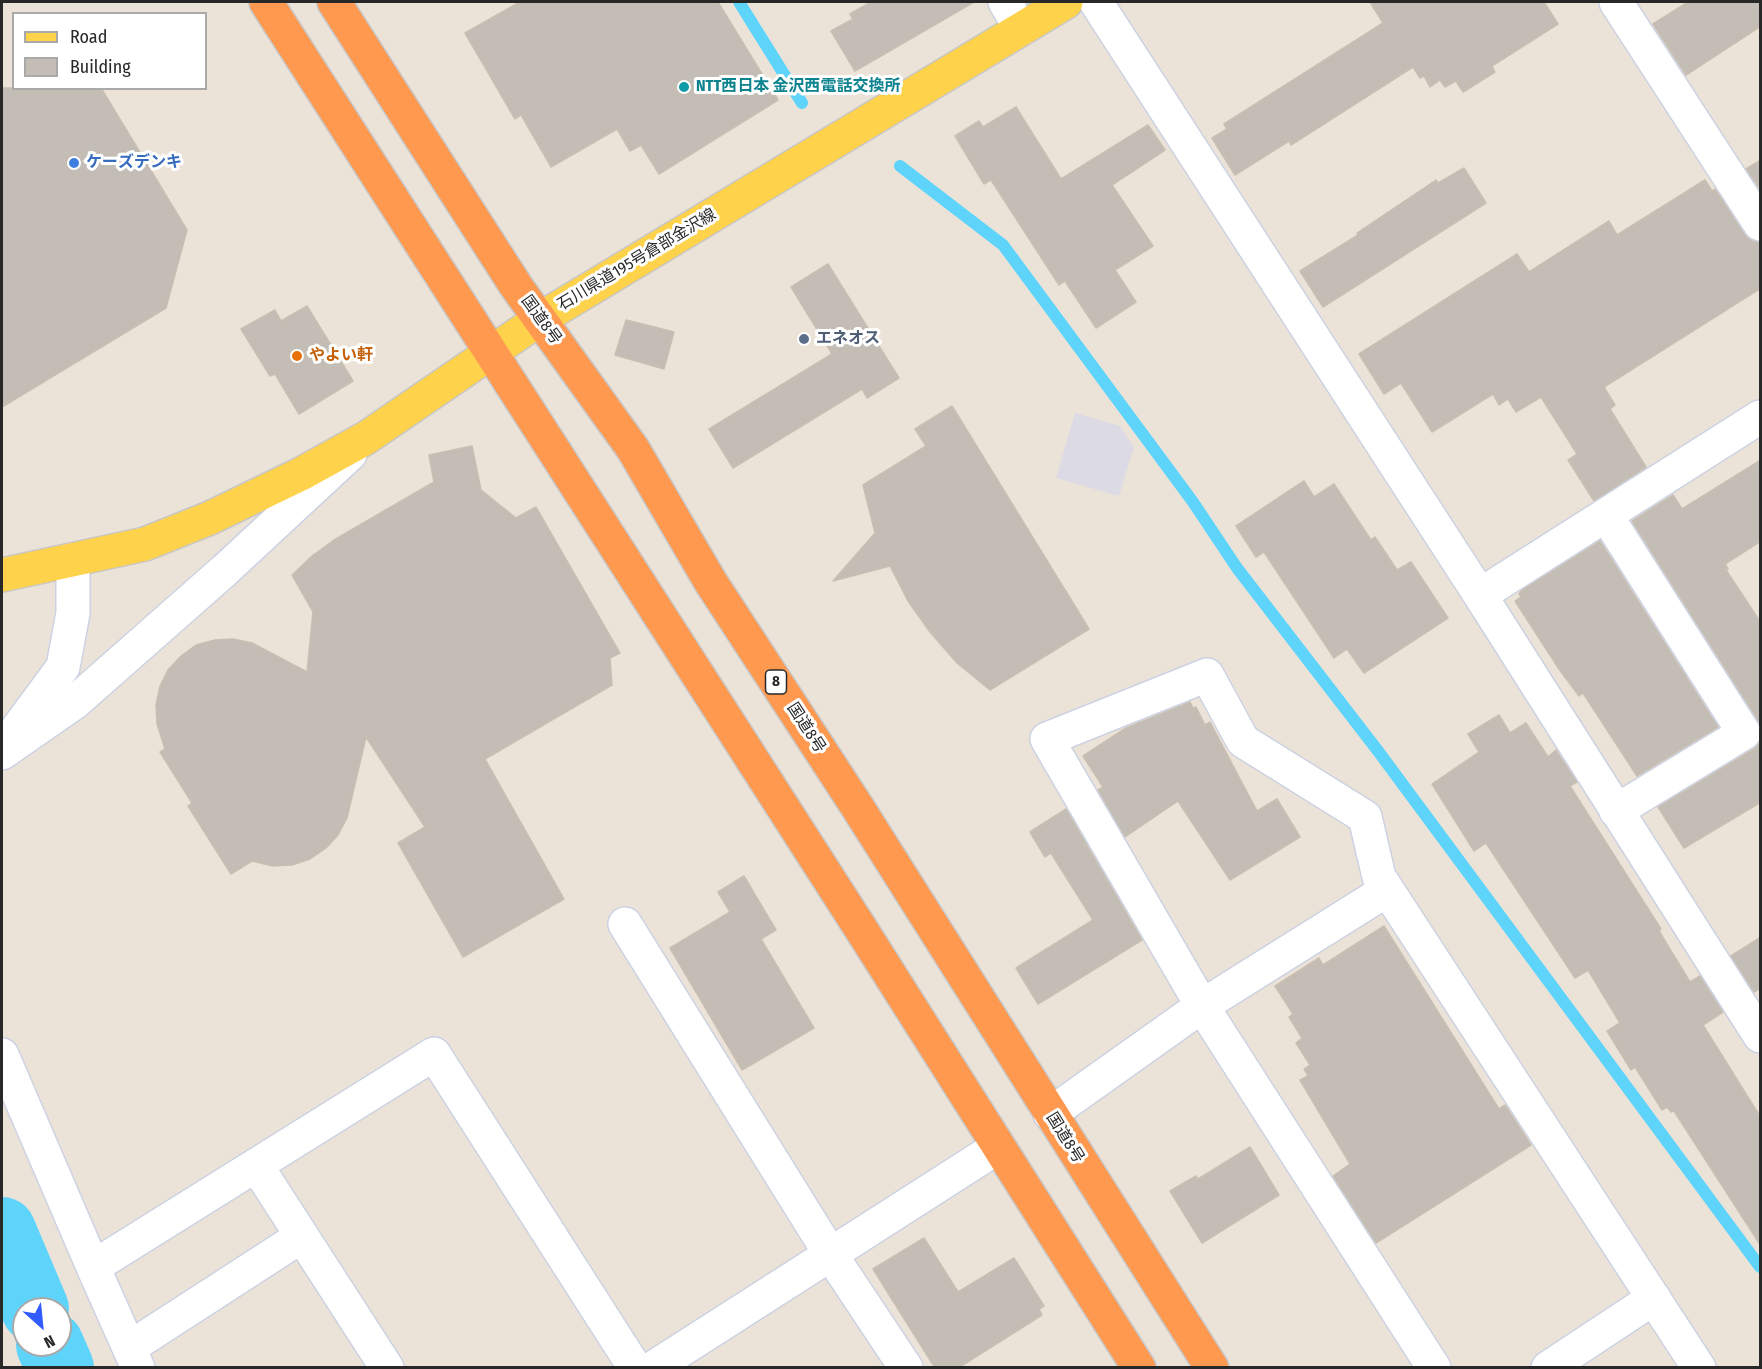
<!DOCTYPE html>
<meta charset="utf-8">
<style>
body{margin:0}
#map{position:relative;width:1762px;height:1369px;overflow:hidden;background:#ece3d8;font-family:"Fira Sans Condensed",sans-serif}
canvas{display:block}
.frame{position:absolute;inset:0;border:3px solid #282828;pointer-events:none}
.legend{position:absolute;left:12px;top:12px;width:195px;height:78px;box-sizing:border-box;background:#fff;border:2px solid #a9a9a9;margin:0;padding:8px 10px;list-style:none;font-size:18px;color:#282828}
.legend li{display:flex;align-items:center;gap:12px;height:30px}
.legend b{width:30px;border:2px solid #a9a9a9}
.north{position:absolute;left:12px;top:1297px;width:60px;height:60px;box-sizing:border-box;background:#fff;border:2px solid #a9a9a9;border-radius:50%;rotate:153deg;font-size:16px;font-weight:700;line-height:24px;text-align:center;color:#282828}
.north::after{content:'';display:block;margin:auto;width:21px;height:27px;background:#325cff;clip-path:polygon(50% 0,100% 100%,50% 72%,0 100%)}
</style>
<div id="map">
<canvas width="1762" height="1369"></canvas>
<div class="frame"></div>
<ul class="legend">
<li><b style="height:8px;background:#ffd24b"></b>Road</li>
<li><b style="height:16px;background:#c3bdb5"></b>Building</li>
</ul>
<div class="north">N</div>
</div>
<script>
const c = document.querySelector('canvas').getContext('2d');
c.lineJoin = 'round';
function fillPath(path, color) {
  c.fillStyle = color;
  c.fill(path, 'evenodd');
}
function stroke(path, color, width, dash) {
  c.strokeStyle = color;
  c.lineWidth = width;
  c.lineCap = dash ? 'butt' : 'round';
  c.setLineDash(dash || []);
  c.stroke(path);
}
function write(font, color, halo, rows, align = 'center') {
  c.font = font + ' "Fira Sans Condensed","Noto Sans JP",sans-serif';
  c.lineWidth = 6;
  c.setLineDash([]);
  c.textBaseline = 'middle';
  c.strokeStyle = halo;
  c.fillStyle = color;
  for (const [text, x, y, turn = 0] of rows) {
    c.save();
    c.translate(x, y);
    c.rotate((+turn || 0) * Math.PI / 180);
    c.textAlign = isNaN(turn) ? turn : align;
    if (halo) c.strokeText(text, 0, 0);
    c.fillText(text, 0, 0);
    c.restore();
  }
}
fillPath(new Path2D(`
 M 1075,413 L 1120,426 L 1134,447 L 1119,496 L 1056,478 Z`), '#dcdae4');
stroke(new Path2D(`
 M 739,2 L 802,103
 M 900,166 L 1003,245 L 1193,502 L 1237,568 L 1378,751 L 1760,1267`), '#5fd4fb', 12);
stroke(new Path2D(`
 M 2,1231 L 35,1309
 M 50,1345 L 60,1368`), '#5fd4fb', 68);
const building = new Path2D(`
 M 520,2 L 718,2 L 778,100 L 659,174 L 641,145 L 630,151 L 617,129 L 551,167 L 521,115 L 515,119 L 465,33 Z
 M 871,2 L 974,2 L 855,71 L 831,31 L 853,19 L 850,14 Z
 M 1370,2 L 1544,2 L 1558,24 L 1492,66 L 1495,72 L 1463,92 L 1456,81 L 1445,87 L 1440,80 L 1430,87 L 1424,76 L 1420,78 L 1413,67 L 1291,145 L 1289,141 L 1235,175 L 1212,138 L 1227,129 L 1224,124 L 1383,23 Z
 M 1688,2 L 1761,2 L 1761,26 L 1686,75 L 1653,24 Z
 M 2,88 L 101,88 L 187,230 L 166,308 L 2,407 Z
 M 1016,107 L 1061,179 L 1148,125 L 1165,150 L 1112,185 L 1153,246 L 1115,270 L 1136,302 L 1096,328 L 1065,281 L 1059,285 L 991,180 L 984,184 L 955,136 L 979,121 L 983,127 Z
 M 1761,160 L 1761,190 L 1746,169 Z
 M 1464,168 L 1486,203 L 1323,307 L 1300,271 L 1358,235 L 1357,233 L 1436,180 L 1438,183 Z
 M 1705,180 L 1712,191 L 1715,189 L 1745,235 L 1752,241 L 1761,243 L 1761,288 L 1604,387 L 1615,405 L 1610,409 L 1646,467 L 1594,501 L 1568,460 L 1577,454 L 1541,397 L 1516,412 L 1508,399 L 1499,405 L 1493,394 L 1432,432 L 1401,383 L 1384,394 L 1359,354 L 1517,254 L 1529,272 L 1609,221 L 1617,235 Z
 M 828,264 L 899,378 L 867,398 L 862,389 L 733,468 L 709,429 L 832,354 L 791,287 Z
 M 307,306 L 353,381 L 299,414 L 275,374 L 270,376 L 241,329 L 275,310 L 281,321 Z
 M 626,320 L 674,332 L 664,369 L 615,355 Z
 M 952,406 L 1089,629 L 990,690 L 957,663 L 930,632 L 908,601 L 890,566 L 833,581 L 875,533 L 863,485 L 926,446 L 915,429 Z
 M 472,446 L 481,490 L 516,518 L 536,507 L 620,653 L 610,658 L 612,685 L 485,759 L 564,899 L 463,957 L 398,843 L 425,827 L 366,737 L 347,818 L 338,835 L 326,848 L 310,859 L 292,865 L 273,866 L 252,861 L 231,874 L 188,806 L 192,803 L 160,752 L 165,749 L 157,724 L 156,705 L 160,686 L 168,670 L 181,656 L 196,645 L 215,640 L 233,639 L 252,643 L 307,672 L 313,612 L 292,575 L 312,556 L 334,540 L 434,482 L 429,455 Z
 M 1761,460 L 1761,541 L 1725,564 L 1728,569 L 1726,570 L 1761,623 L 1761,725 L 1632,521 L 1673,495 L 1682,509 Z
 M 1304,481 L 1314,497 L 1334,484 L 1371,540 L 1375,537 L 1397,570 L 1411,562 L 1448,618 L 1364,673 L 1347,649 L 1334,658 L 1264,552 L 1256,557 L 1236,526 Z
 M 1600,541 L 1718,727 L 1637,776 L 1583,693 L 1579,696 L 1559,669 L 1515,601 L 1521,597 L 1519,594 L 1522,590 Z
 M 1190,702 L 1193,708 L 1196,707 L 1205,725 L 1210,722 L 1257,811 L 1277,799 L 1300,837 L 1230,880 L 1178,801 L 1125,837 L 1098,790 L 1103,787 L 1083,756 L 1126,728 Z
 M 1499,715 L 1510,733 L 1526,723 L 1548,757 L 1556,750 L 1577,782 L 1570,786 L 1661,929 L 1659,931 L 1690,982 L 1700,976 L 1723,1012 L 1703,1025 L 1761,1118 L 1761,1246 L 1674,1111 L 1671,1112 L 1667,1107 L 1662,1110 L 1635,1067 L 1631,1070 L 1607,1031 L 1620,1023 L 1588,970 L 1575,978 L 1486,843 L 1474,851 L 1432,784 L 1479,752 L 1468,734 Z
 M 1761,742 L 1761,802 L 1684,848 L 1658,807 L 1754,749 Z
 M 1066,809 L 1142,940 L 1038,1004 L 1016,968 L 1093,920 L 1051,853 L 1045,857 L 1030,832 Z
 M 744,876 L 776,930 L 761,939 L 814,1028 L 742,1070 L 670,948 L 730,912 L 718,892 Z
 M 1384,926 L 1499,1109 L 1505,1105 L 1531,1145 L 1376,1243 L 1333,1176 L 1350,1164 L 1300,1080 L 1308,1076 L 1304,1069 L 1310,1065 L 1296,1043 L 1302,1038 L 1289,1017 L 1293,1014 L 1275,986 L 1319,958 L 1323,965 Z
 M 1761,937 L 1761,988 L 1754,992 L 1731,956 Z
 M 1250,1147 L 1279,1195 L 1202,1243 L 1170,1191 L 1196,1176 L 1198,1179 Z
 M 924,1238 L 958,1292 L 1014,1258 L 1044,1306 L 1039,1309 L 1042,1315 L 958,1368 L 935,1368 L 873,1269 Z`);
fillPath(building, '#c3bdb5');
stroke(building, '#c8bfb2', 1.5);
const minor = new Path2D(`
 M 1005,2 L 1021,29
 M 1096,2 L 1480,595 L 1760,417
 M 1616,2 L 1760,224
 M 1606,515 L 1744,733 L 1616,811
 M 1480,595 L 1760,1036
 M 12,736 L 63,667 L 73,613 L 73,560
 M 2,753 L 74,703 L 225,570 L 350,454
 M 1387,890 L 1202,1006 L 1434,1368
 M 625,924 L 829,1252 L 906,1368
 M 2,1055 L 93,1267 L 434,1054 L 635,1368
 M 1050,1114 L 1202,1006 L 1047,739 L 1207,675 L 1243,741 L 1365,817 L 1379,877 L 1699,1368
 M 256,1165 L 387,1368
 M 93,1267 L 138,1368
 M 129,1348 L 302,1236
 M 653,1368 L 998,1147
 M 1548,1368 L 1654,1298`);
const major = new Path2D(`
 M 2,575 L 145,544 L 210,518 L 301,474 L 366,438 L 540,319 L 1066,2`);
const highway = new Path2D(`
 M 266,2 L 861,929 L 1139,1368
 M 334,2 L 516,286 L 633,449 L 710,581 L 858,808 L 1212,1368`);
stroke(minor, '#cdd2e3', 36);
stroke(major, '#c7c7c7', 36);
stroke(highway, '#c7c7c7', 36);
stroke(minor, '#fff', 33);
stroke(major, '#ffd24b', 33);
stroke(highway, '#ff9950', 33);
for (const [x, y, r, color] of [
 [684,87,6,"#0f9aa8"],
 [74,163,6,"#3f7fe0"],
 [804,339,6,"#5c6f8a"],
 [297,356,6,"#e8710a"]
]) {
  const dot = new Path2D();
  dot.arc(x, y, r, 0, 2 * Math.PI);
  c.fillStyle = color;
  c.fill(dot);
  stroke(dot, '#fff', 2);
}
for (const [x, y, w] of [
 [776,682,21]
]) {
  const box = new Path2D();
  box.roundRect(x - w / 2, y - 12, w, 24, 4.5);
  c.fillStyle = '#fff';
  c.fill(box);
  stroke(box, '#282828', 1.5);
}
write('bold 15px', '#282828', null, [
 ["8",776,682]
]);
write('bold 16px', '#0d838f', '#fff', [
 ["NTT西日本 金沢西電話交換所",696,87]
], 'left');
write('bold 16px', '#366cbe', '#fff', [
 ["ケーズデンキ",86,163]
], 'left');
write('16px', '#282828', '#fff', [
 ["石川県道195号倉部金沢線",637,260,-31],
 ["国道8号",541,320,54],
 ["国道8号",806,728,57],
 ["国道8号",1065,1138,58]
]);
write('bold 16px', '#4e5e75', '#fff', [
 ["エネオス",816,339]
], 'left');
write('bold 16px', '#c56008', '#fff', [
 ["やよい軒",309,356]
], 'left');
</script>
